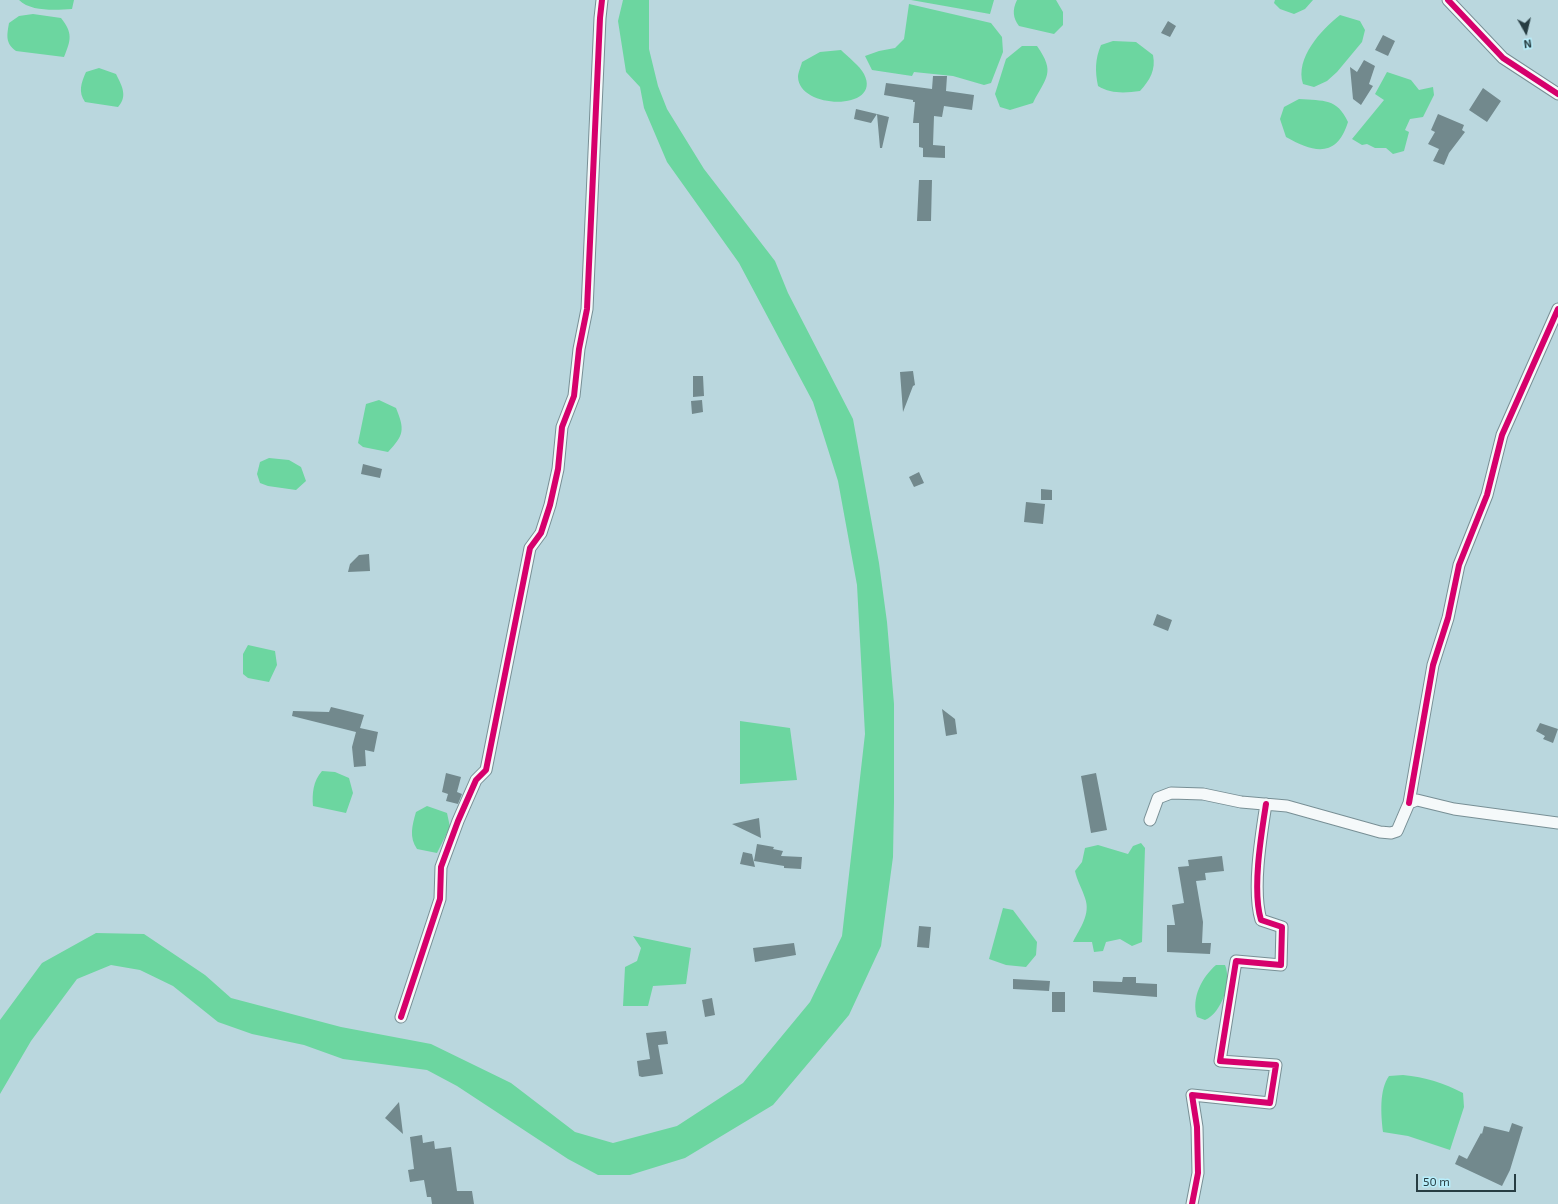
<!DOCTYPE html>
<style>
body{margin:0}
#map{position:relative;width:1558px;height:1204px;overflow:hidden;background:#bad7de;font-family:"Exo 2",sans-serif}
canvas{display:block}
.north{position:absolute;left:1506px;top:12px;width:40px;height:40px;-webkit-text-stroke:3px #b8eefb;paint-order:stroke;rotate:172deg;font-size:11px;font-weight:700;line-height:16px;text-align:center;color:#273d42}
.north::after{content:'';display:block;margin:auto;width:14px;height:18px;background:#273d42;clip-path:polygon(50% 0,100% 100%,50% 72%,0 100%)}
.scale{position:absolute;left:1416px;top:1174px;width:100px;height:18px;box-sizing:border-box;border:2px solid #273d42;border-top:0;padding-left:5px;font-size:12px;line-height:14px;white-space:nowrap;color:#273d42;-webkit-text-stroke:3px #b8eefb;paint-order:stroke}
</style>
<div id="map">
<canvas width="1558" height="1204"></canvas>
<div class="north">N</div>
<div class="scale">50 m</div>
</div>
<script>
const c = document.querySelector('canvas').getContext('2d');
c.lineJoin = 'round';
function fillPath(path, color) {
  c.fillStyle = color;
  c.fill(path, 'evenodd');
}
function stroke(path, color, width, dash) {
  c.strokeStyle = color;
  c.lineWidth = width;
  c.lineCap = dash ? 'butt' : 'round';
  c.setLineDash(dash || []);
  c.stroke(path);
}
fillPath(new Path2D(`
 M 19,0 L 74,0 L 72,9 C 56,10 31,12 19,0 Z
 M 623,0 L 649,0 L 649,49 L 658,86 L 667,109 L 704,169 L 775,261 L 788,293 L 853,419 L 879,563 L 887,622 L 894,704 L 894,802 L 893,857 L 881,946 L 849,1015 L 773,1105 L 685,1158 L 630,1175 L 598,1175 L 568,1159 L 457,1086 L 427,1070 L 343,1059 L 304,1045 L 252,1034 L 218,1022 L 173,986 L 140,970 L 111,965 L 77,979 L 31,1041 L 0,1094 L 0,1020 L 42,963 L 96,933 L 144,934 L 205,975 L 231,998 L 341,1027 L 431,1044 L 511,1083 L 575,1132 L 613,1143 L 677,1126 L 743,1083 L 810,1002 L 842,936 L 865,734 L 857,585 L 838,481 L 813,402 L 739,263 L 667,162 L 644,108 L 640,87 L 626,72 L 618,21 Z
 M 911,0 L 994,0 L 990,14 Z
 M 1017,0 L 1056,0 L 1063,12 L 1063,25 L 1054,34 L 1019,26 C 1013,18 1012,10 1017,0 Z
 M 1275,0 L 1313,0 L 1305,9 L 1294,14 L 1280,9 L 1274,3 Z
 M 909,4 L 991,23 L 1002,37 L 1003,52 L 991,83 L 984,85 L 953,76 L 914,72 L 912,76 L 872,70 L 865,56 L 879,51 L 895,48 L 904,39 Z
 M 33,14 L 61,18 C 73,33 71,40 64,57 L 16,51 C 5,43 7,35 9,23 L 19,16 Z
 M 1340,15 L 1360,21 L 1365,30 L 1362,42 L 1337,72 L 1327,81 L 1314,87 L 1303,84 C 1295,58 1321,30 1340,15 Z
 M 1113,41 L 1136,42 L 1153,55 C 1156,70 1150,80 1140,91 C 1125,93 1111,94 1098,86 C 1095,71 1095,59 1101,45 Z
 M 1022,46 L 1037,46 C 1056,73 1046,77 1033,103 L 1010,110 L 1000,107 L 995,94 L 1006,59 Z
 M 841,50 C 848,57 860,66 864,74 C 883,111 799,110 798,77 C 798,73 801,66 802,62 L 820,52 Z
 M 99,68 L 116,74 C 122,86 128,96 118,107 L 85,102 C 78,92 81,83 86,72 Z
 M 1387,72 L 1411,80 L 1419,90 L 1433,87 L 1434,95 L 1423,117 L 1410,119 L 1405,130 L 1409,132 L 1404,151 L 1393,154 L 1386,148 L 1375,148 L 1367,144 L 1362,145 L 1352,139 L 1384,100 L 1375,94 Z
 M 1299,99 C 1324,101 1337,98 1348,122 C 1337,158 1314,153 1286,137 L 1280,119 L 1284,107 Z
 M 379,400 L 396,408 C 405,430 404,435 388,452 L 363,447 L 358,443 L 366,404 Z
 M 269,458 L 289,460 L 301,467 L 306,481 L 296,490 L 268,486 L 260,483 L 257,474 L 260,462 Z
 M 248,645 L 275,651 L 277,665 L 269,682 L 248,678 L 243,674 L 243,654 Z
 M 740,721 L 790,728 L 797,780 L 740,784 Z
 M 322,771 L 335,772 L 349,778 L 353,793 L 346,813 L 313,806 C 312,794 313,781 322,771 Z
 M 427,806 L 447,813 L 450,827 L 437,853 L 417,849 C 409,837 412,826 416,812 Z
 M 1141,843 L 1145,848 L 1142,942 L 1132,946 L 1120,939 L 1106,942 L 1103,951 L 1094,952 L 1092,942 L 1073,942 C 1080,928 1091,914 1085,898 C 1082,888 1077,881 1075,871 L 1082,862 L 1085,848 L 1098,845 L 1128,854 L 1133,846 Z
 M 1003,908 L 1013,910 L 1037,942 L 1036,955 L 1026,967 L 1006,965 L 989,959 Z
 M 633,936 L 691,948 L 686,984 L 653,986 L 648,1006 L 623,1006 L 625,967 L 637,961 L 641,948 Z
 M 1216,965 L 1225,965 C 1232,981 1222,1013 1205,1020 L 1197,1017 C 1191,998 1202,977 1216,965 Z
 M 1403,1075 C 1425,1077 1444,1083 1463,1093 L 1464,1107 L 1450,1150 L 1408,1136 L 1383,1132 C 1381,1115 1379,1090 1389,1076 Z`), '#6cd6a0');
fillPath(new Path2D(`
 M 1168,21 L 1176,26 L 1170,37 L 1161,33 Z
 M 1383,35 L 1395,41 L 1388,56 L 1375,50 Z
 M 1364,60 L 1375,66 L 1369,84 L 1373,86 L 1361,105 L 1353,99 L 1350,67 L 1357,72 Z
 M 933,76 L 947,76 L 946,91 L 974,95 L 972,110 L 944,106 L 942,117 L 934,116 L 933,145 L 945,146 L 945,158 L 923,157 L 923,148 L 919,147 L 919,123 L 913,123 L 915,102 L 913,102 L 913,100 L 884,95 L 886,83 L 932,89 Z
 M 1483,88 L 1501,101 L 1487,122 L 1469,110 Z
 M 856,109 L 877,114 L 871,123 L 854,119 Z
 M 877,114 L 889,117 L 882,148 L 880,148 Z
 M 1438,114 L 1464,125 L 1462,130 L 1465,132 L 1449,153 L 1444,165 L 1433,161 L 1439,149 L 1428,144 L 1435,132 L 1431,130 Z
 M 919,180 L 932,180 L 931,221 L 917,221 Z
 M 913,371 L 915,385 L 913,386 L 903,412 L 900,372 Z
 M 693,376 L 703,376 L 704,396 L 693,397 Z
 M 702,400 L 703,412 L 692,414 L 691,401 Z
 M 363,464 L 382,469 L 380,478 L 361,474 Z
 M 919,472 L 924,483 L 914,487 L 909,477 Z
 M 1041,489 L 1052,490 L 1052,500 L 1041,500 Z
 M 1026,502 L 1045,504 L 1043,524 L 1024,522 Z
 M 369,554 L 370,571 L 348,572 L 350,564 L 359,555 Z
 M 1157,614 L 1172,620 L 1168,631 L 1153,625 Z
 M 331,707 L 364,715 L 360,728 L 378,732 L 374,752 L 365,750 L 366,766 L 354,767 L 352,747 L 356,732 L 292,716 L 293,711 L 329,712 Z
 M 942,709 L 955,719 L 957,734 L 946,736 Z
 M 1540,723 L 1558,729 L 1553,743 L 1543,739 L 1545,736 L 1536,731 Z
 M 446,773 L 461,777 L 457,792 L 462,794 L 458,804 L 446,801 L 448,794 L 442,792 Z
 M 1096,773 L 1107,830 L 1091,833 L 1081,776 Z
 M 759,818 L 761,838 L 732,824 Z
 M 757,844 L 774,847 L 773,849 L 783,851 L 781,856 L 802,857 L 801,869 L 784,868 L 784,866 L 754,861 Z
 M 743,852 L 752,854 L 755,867 L 740,864 Z
 M 1222,856 L 1224,871 L 1205,873 L 1206,880 L 1196,881 L 1203,922 L 1202,943 L 1211,943 L 1210,954 L 1167,952 L 1167,925 L 1175,925 L 1172,905 L 1184,903 L 1178,867 L 1189,866 L 1188,860 Z
 M 919,926 L 931,927 L 929,948 L 917,947 Z
 M 794,943 L 796,955 L 755,962 L 753,948 Z
 M 1123,977 L 1136,977 L 1136,983 L 1157,984 L 1157,997 L 1093,992 L 1093,981 L 1122,982 Z
 M 1013,979 L 1050,981 L 1049,991 L 1013,989 Z
 M 1052,992 L 1065,992 L 1065,1012 L 1052,1012 Z
 M 712,998 L 715,1015 L 705,1017 L 702,1000 Z
 M 666,1031 L 668,1044 L 658,1045 L 663,1074 L 642,1077 L 639,1076 L 637,1061 L 650,1059 L 646,1033 Z
 M 399,1102 L 403,1134 L 385,1118 Z
 M 1512,1123 L 1523,1127 L 1510,1170 L 1502,1186 L 1455,1164 L 1459,1155 L 1467,1159 L 1481,1133 L 1482,1134 L 1484,1126 L 1509,1132 Z
 M 422,1135 L 423,1143 L 434,1141 L 435,1149 L 451,1147 L 457,1191 L 472,1191 L 474,1204 L 432,1204 L 431,1197 L 427,1197 L 424,1180 L 410,1182 L 408,1170 L 414,1169 L 410,1137 Z`), '#72898d');
const minor = new Path2D(`
 M 1448,0 L 1503,58 L 1558,94
 M 1409,803 L 1433,665 L 1448,618 L 1459,565 L 1487,495 L 1502,435 L 1558,309
 M 1150,820 L 1158,798 L 1171,793 L 1203,794 L 1241,802 L 1287,806 L 1380,832 L 1391,833 L 1397,831 L 1409,803 L 1417,800 L 1454,809 L 1558,823
 M 401,1017 L 440,899 L 441,867 L 458,821 L 476,780 L 486,770 L 530,548 L 541,533 L 550,505 L 558,469 L 562,427 L 574,396 L 579,349 L 587,309 L 600,18 L 602,0
 M 1192,1204 L 1198,1173 L 1197,1127 L 1192,1095 L 1270,1103 L 1276,1065 L 1220,1061 L 1236,961 L 1281,965 L 1282,927 L 1261,920 C 1252,890 1261,836 1266,804`);
stroke(minor, '#788f95', 13);
stroke(minor, '#f5f9fa', 11);
stroke(new Path2D(`
 M 1448,0 L 1503,58 L 1558,94
 M 1409,803 L 1433,665 L 1448,618 L 1459,565 L 1487,495 L 1502,435 L 1558,309
 M 401,1017 L 440,899 L 441,867 L 458,821 L 476,780 L 486,770 L 530,548 L 541,533 L 550,505 L 558,469 L 562,427 L 574,396 L 579,349 L 587,309 L 600,18 L 602,0
 M 1192,1204 L 1198,1173 L 1197,1127 L 1192,1095 L 1270,1103 L 1276,1065 L 1220,1061 L 1236,961 L 1281,965 L 1282,927 L 1261,920 C 1252,890 1261,836 1266,804`), '#d6006c', 6);
</script>
